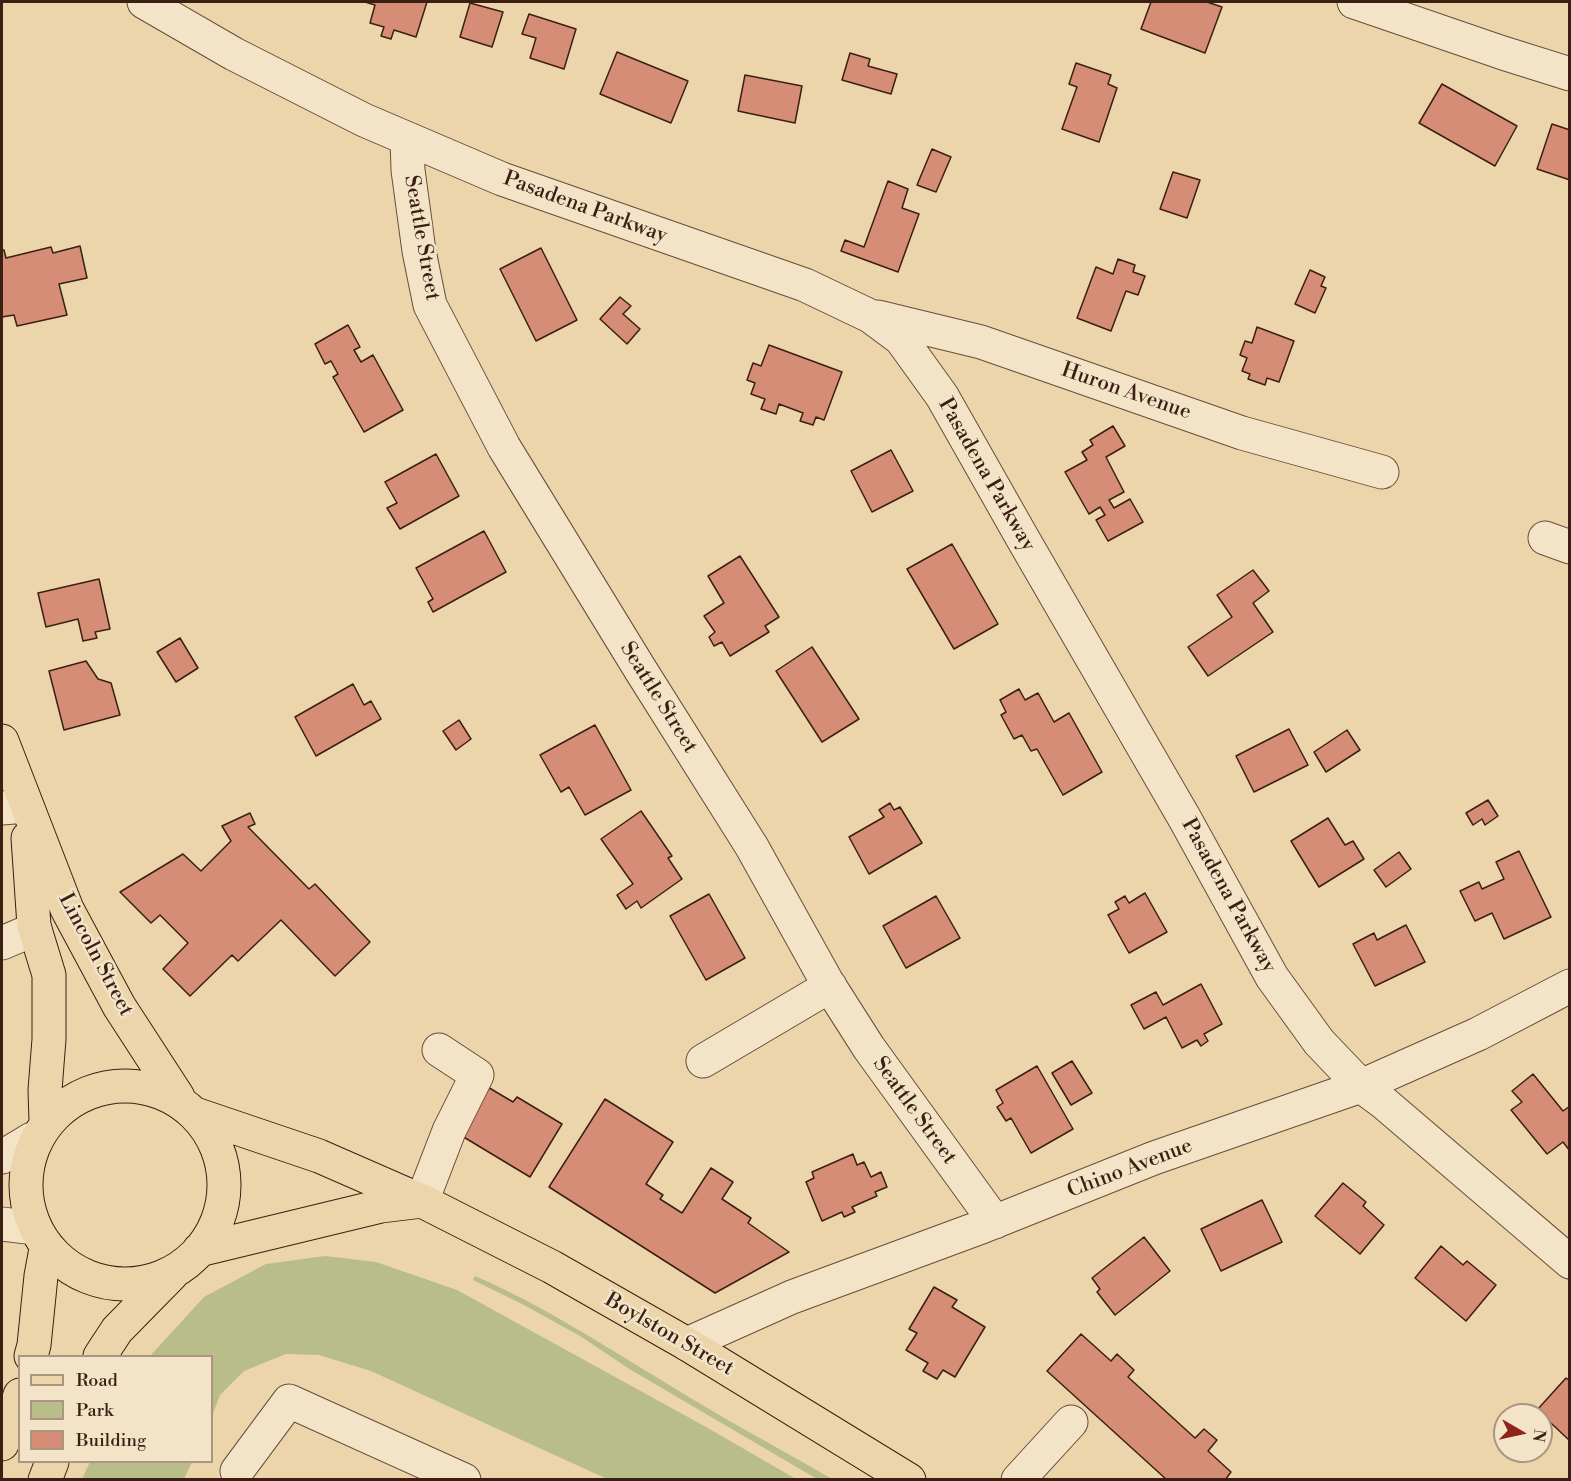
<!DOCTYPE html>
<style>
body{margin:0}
#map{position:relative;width:1571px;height:1481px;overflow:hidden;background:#ecd5ab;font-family:"Libre Bodoni",serif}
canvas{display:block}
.frame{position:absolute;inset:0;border:3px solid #3b1f13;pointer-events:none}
.legend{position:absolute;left:18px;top:1355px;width:195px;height:108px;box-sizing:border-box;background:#f3e4c8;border:2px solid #a99580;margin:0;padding:8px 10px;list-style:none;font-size:18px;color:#3b1f13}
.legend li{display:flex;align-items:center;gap:12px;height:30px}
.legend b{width:30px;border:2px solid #a99580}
.north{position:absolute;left:1493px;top:1403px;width:60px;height:60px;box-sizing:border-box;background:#f3e4c8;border:2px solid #a99580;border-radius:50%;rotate:99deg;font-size:16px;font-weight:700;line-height:24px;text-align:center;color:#3b1f13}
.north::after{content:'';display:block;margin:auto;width:21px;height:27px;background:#8f2418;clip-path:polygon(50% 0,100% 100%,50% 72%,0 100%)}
</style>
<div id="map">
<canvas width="1571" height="1481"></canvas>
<div class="frame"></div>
<ul class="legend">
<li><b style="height:8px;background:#ecd5ab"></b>Road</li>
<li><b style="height:16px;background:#b8bd89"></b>Park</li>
<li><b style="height:16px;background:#d68d76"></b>Building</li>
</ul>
<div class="north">N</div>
</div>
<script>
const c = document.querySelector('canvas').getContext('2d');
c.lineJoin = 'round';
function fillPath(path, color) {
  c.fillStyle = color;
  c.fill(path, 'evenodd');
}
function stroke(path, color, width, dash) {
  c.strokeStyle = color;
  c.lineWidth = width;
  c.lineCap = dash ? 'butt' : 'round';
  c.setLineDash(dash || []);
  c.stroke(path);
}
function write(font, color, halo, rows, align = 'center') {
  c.font = font + ' "Libre Bodoni",serif';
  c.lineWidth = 5;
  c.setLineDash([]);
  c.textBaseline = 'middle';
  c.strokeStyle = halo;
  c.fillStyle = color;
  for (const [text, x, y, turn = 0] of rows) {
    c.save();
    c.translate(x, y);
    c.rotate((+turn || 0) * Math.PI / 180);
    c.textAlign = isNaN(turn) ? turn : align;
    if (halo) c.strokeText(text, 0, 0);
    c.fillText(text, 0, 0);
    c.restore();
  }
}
fillPath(new Path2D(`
 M 325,1256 L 376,1262 L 457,1290 L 706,1427 L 796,1479 L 607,1479 L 371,1371 L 319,1355 L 286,1354 L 244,1371 L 220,1395 L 212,1416 L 212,1356 L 150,1356 L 204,1297 L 266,1264 Z
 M 475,1276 C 542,1305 603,1345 666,1383 C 720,1417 777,1447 832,1479 L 817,1479 L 631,1370 L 580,1336 L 524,1305 L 473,1280 Z
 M 90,1462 L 192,1462 L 184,1479 L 82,1479 Z`), '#b8bd89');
const building = new Path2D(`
 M 365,2 L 427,2 L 416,37 L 394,30 L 391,39 L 381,36 L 384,27 L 370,23 L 375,5 Z
 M 1151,2 L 1207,2 L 1222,7 L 1205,53 L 1141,29 Z
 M 470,3 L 503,12 L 492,47 L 460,37 Z
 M 529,14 L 576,29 L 564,69 L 530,58 L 536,38 L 522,34 Z
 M 617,52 L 688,81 L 671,123 L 600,94 Z
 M 850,53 L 870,59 L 868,66 L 897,74 L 891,94 L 842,80 Z
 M 1076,63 L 1111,75 L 1108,84 L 1117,88 L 1099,142 L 1062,129 L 1077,87 L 1069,84 Z
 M 745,75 L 802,86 L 795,123 L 738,111 Z
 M 1442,84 L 1517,126 L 1495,166 L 1419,123 Z
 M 1552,124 L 1570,130 L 1570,180 L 1537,169 Z
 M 932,149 L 951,157 L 936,192 L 917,185 Z
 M 1173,172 L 1200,180 L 1187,218 L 1160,209 Z
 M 888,181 L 908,189 L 902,208 L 919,214 L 898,272 L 841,251 L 845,240 L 864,247 Z
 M 80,246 L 87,278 L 59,284 L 67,315 L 17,326 L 14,315 L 2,317 L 2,250 L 4,250 L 6,258 L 51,247 L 53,253 Z
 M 541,248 L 577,320 L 536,341 L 500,269 Z
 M 1118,259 L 1135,265 L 1133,272 L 1145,276 L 1138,295 L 1126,291 L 1111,331 L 1077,318 L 1096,267 L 1113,274 Z
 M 1310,270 L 1325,277 L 1321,286 L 1326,288 L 1315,313 L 1295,304 Z
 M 620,297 L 631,306 L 623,314 L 640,329 L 627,344 L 600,319 Z
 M 348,325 L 360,347 L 354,350 L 361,362 L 373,355 L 403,410 L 364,432 L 333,377 L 338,374 L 331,361 L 325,364 L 315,344 Z
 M 1257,327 L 1294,341 L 1279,382 L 1267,378 L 1265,385 L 1248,379 L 1250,374 L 1242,371 L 1247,358 L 1240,355 L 1245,341 L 1252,343 Z
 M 769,345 L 842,372 L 824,420 L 816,417 L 813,425 L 800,421 L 803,413 L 779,404 L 776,414 L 761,409 L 765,399 L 751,394 L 755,383 L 747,380 L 753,363 L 761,366 Z
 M 1113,426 L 1125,446 L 1106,457 L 1124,492 L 1109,500 L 1114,508 L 1130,499 L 1143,522 L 1108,541 L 1096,520 L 1105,515 L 1100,507 L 1089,514 L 1065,472 L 1087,460 L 1082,452 L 1093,445 L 1090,440 Z
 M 891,450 L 913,491 L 872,512 L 851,471 Z
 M 436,454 L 459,496 L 400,529 L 387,508 L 397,503 L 385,482 Z
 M 484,531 L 506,572 L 433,612 L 428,602 L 433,599 L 416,568 Z
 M 952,544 L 998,624 L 954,649 L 907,569 Z
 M 740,556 L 779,617 L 765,626 L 769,632 L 730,656 L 722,642 L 714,646 L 709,637 L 715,632 L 704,616 L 724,603 L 708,576 Z
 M 1253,570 L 1269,591 L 1253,603 L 1273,632 L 1208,676 L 1188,647 L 1232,617 L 1217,595 Z
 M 99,579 L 110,629 L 95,632 L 97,638 L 83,641 L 78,619 L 46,627 L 38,593 Z
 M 180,638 L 198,668 L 176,682 L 157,652 Z
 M 812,647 L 859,719 L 822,742 L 776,671 Z
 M 86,661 L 98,679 L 111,683 L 120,715 L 64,730 L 49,671 Z
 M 353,684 L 364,705 L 371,701 L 381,719 L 316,756 L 295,717 Z
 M 1019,689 L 1025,700 L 1038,693 L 1054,722 L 1069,713 L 1102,772 L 1063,795 L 1037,749 L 1031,751 L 1022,735 L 1014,739 L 1001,715 L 1006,712 L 1000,700 Z
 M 459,720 L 471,739 L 456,750 L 443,731 Z
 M 595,725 L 631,790 L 585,815 L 569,787 L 561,792 L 540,755 Z
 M 1289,729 L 1308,765 L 1254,792 L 1236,756 Z
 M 1347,730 L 1360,750 L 1326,772 L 1314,752 Z
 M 1488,800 L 1498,816 L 1485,825 L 1482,819 L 1473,825 L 1466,813 Z
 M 890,803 L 894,810 L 900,807 L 922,843 L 869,874 L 849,837 L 884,817 L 879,810 Z
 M 641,811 L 672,856 L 668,858 L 682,879 L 641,908 L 637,901 L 626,909 L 617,895 L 633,884 L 601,839 Z
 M 250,813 L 255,824 L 248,827 L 309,889 L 315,884 L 370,942 L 335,976 L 281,920 L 238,961 L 232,955 L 190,996 L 163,969 L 188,943 L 160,915 L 151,923 L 120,892 L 183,854 L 201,871 L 231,841 L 222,826 Z
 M 1328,818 L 1345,845 L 1353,841 L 1364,859 L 1319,887 L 1291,841 Z
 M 1519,851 L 1551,917 L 1504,939 L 1492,913 L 1475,921 L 1460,891 L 1479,882 L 1482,889 L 1504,879 L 1496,862 Z
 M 1399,852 L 1411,869 L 1386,887 L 1374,870 Z
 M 1145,893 L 1167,932 L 1129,953 L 1108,915 L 1119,909 L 1115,902 L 1125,896 L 1129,903 Z
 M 709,894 L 745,958 L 706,980 L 670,916 Z
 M 936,896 L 960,938 L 906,968 L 883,926 Z
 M 1406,925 L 1425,962 L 1375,986 L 1353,944 L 1374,933 L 1377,940 Z
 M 1201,984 L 1222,1024 L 1204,1034 L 1208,1041 L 1201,1046 L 1197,1040 L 1182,1048 L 1166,1017 L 1144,1029 L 1131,1005 L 1156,992 L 1163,1005 Z
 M 1072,1061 L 1092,1093 L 1071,1105 L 1052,1073 Z
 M 1037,1066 L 1073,1129 L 1031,1153 L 1011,1118 L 1006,1121 L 997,1107 L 1003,1103 L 996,1090 Z
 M 1533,1074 L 1563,1111 L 1570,1106 L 1570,1151 L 1563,1142 L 1547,1154 L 1511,1110 L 1522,1102 L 1512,1091 Z
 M 486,1086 L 513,1102 L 517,1097 L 562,1124 L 530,1177 L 457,1133 Z
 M 605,1099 L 673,1142 L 646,1184 L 663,1195 L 660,1199 L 682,1213 L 711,1168 L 733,1182 L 722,1199 L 751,1218 L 748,1223 L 789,1252 L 715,1293 L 549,1187 Z
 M 853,1154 L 857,1165 L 864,1162 L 871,1177 L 881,1172 L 887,1187 L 875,1192 L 877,1196 L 852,1207 L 855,1212 L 844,1217 L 842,1212 L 822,1221 L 806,1182 L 814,1178 L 812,1172 Z
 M 1343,1183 L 1366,1202 L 1363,1206 L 1384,1225 L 1360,1254 L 1315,1216 Z
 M 1262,1200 L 1282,1242 L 1221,1271 L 1201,1229 Z
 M 1144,1237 L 1170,1271 L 1115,1315 L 1097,1292 L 1100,1289 L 1092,1278 Z
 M 1441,1246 L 1463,1265 L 1467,1261 L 1496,1285 L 1466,1321 L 1415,1278 Z
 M 934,1287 L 957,1300 L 952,1307 L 985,1327 L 955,1377 L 943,1370 L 937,1379 L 923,1371 L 928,1363 L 906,1350 L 917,1333 L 909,1329 Z
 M 1081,1334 L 1111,1361 L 1117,1354 L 1134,1370 L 1128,1377 L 1195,1438 L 1204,1429 L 1217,1440 L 1208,1451 L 1231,1472 L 1225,1480 L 1167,1480 L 1047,1371 Z
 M 1566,1378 L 1570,1381 L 1569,1440 L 1537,1410 Z`);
fillPath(building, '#d68d76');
stroke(building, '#3b1f13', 1.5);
const minor = new Path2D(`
 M 144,2 L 234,54 L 364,120 L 502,179 L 805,285 L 870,316 L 901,339 L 942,396 L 1023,539 L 1185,819 L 1272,977 L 1319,1042 L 1361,1086 L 1384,1103 L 1570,1262
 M 1354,2 L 1503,53 L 1570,74
 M 407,139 L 408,170 L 419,251 L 430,305 L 504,447 L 640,669 L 752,847 L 827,982 L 869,1048 L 995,1222
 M 878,317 L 981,342 L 1242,433 L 1382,472
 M 1545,538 L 1570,547
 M 2,808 L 26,806
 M 2,943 L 35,929
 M 703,1061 L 830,986
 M 2,1157 L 32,1139
 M 422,1201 L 449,1131 L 477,1075 L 439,1050
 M 2,1224 L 35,1228
 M 687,1344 L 792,1297 L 984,1226 L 1154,1158 L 1361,1086 L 1478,1034 L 1570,986
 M 237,1471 L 289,1401 L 464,1480
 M 1018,1480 L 1071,1422`);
const major = new Path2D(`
 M 2,741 L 67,909 L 119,1006 L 178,1097
 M 28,838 L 34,926 L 49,975 L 49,1039 L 45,1090 L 46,1121
 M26 1185a99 99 0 1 1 198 0a99 99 0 1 1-198 0Z
 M 195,1114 L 319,1156 L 422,1201 L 552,1267 L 687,1344 L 909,1480
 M 199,1250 L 381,1206 L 422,1201
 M 31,1356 L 34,1345 L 41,1276 L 46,1249
 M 100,1356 L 117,1330 L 172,1274
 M 2,1444 L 15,1412 L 20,1395
 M 45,1480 L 52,1462`);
stroke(minor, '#674c39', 35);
stroke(major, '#3b1f13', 35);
stroke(minor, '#f3e4c8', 33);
stroke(major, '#ecd5ab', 33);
write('21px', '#3b1f13', '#f3e4c8', [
 ["Pasadena Parkway",585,208,20],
 ["Seattle Street",421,238,80],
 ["Huron Avenue",1126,392,19],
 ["Pasadena Parkway",986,475,60],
 ["Seattle Street",658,698,58],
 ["Pasadena Parkway",1228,896,61],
 ["Lincoln Street",95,955,62],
 ["Seattle Street",914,1111,54],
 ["Chino Avenue",1130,1169,-21],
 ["Boylston Street",669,1335,30]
]);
</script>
